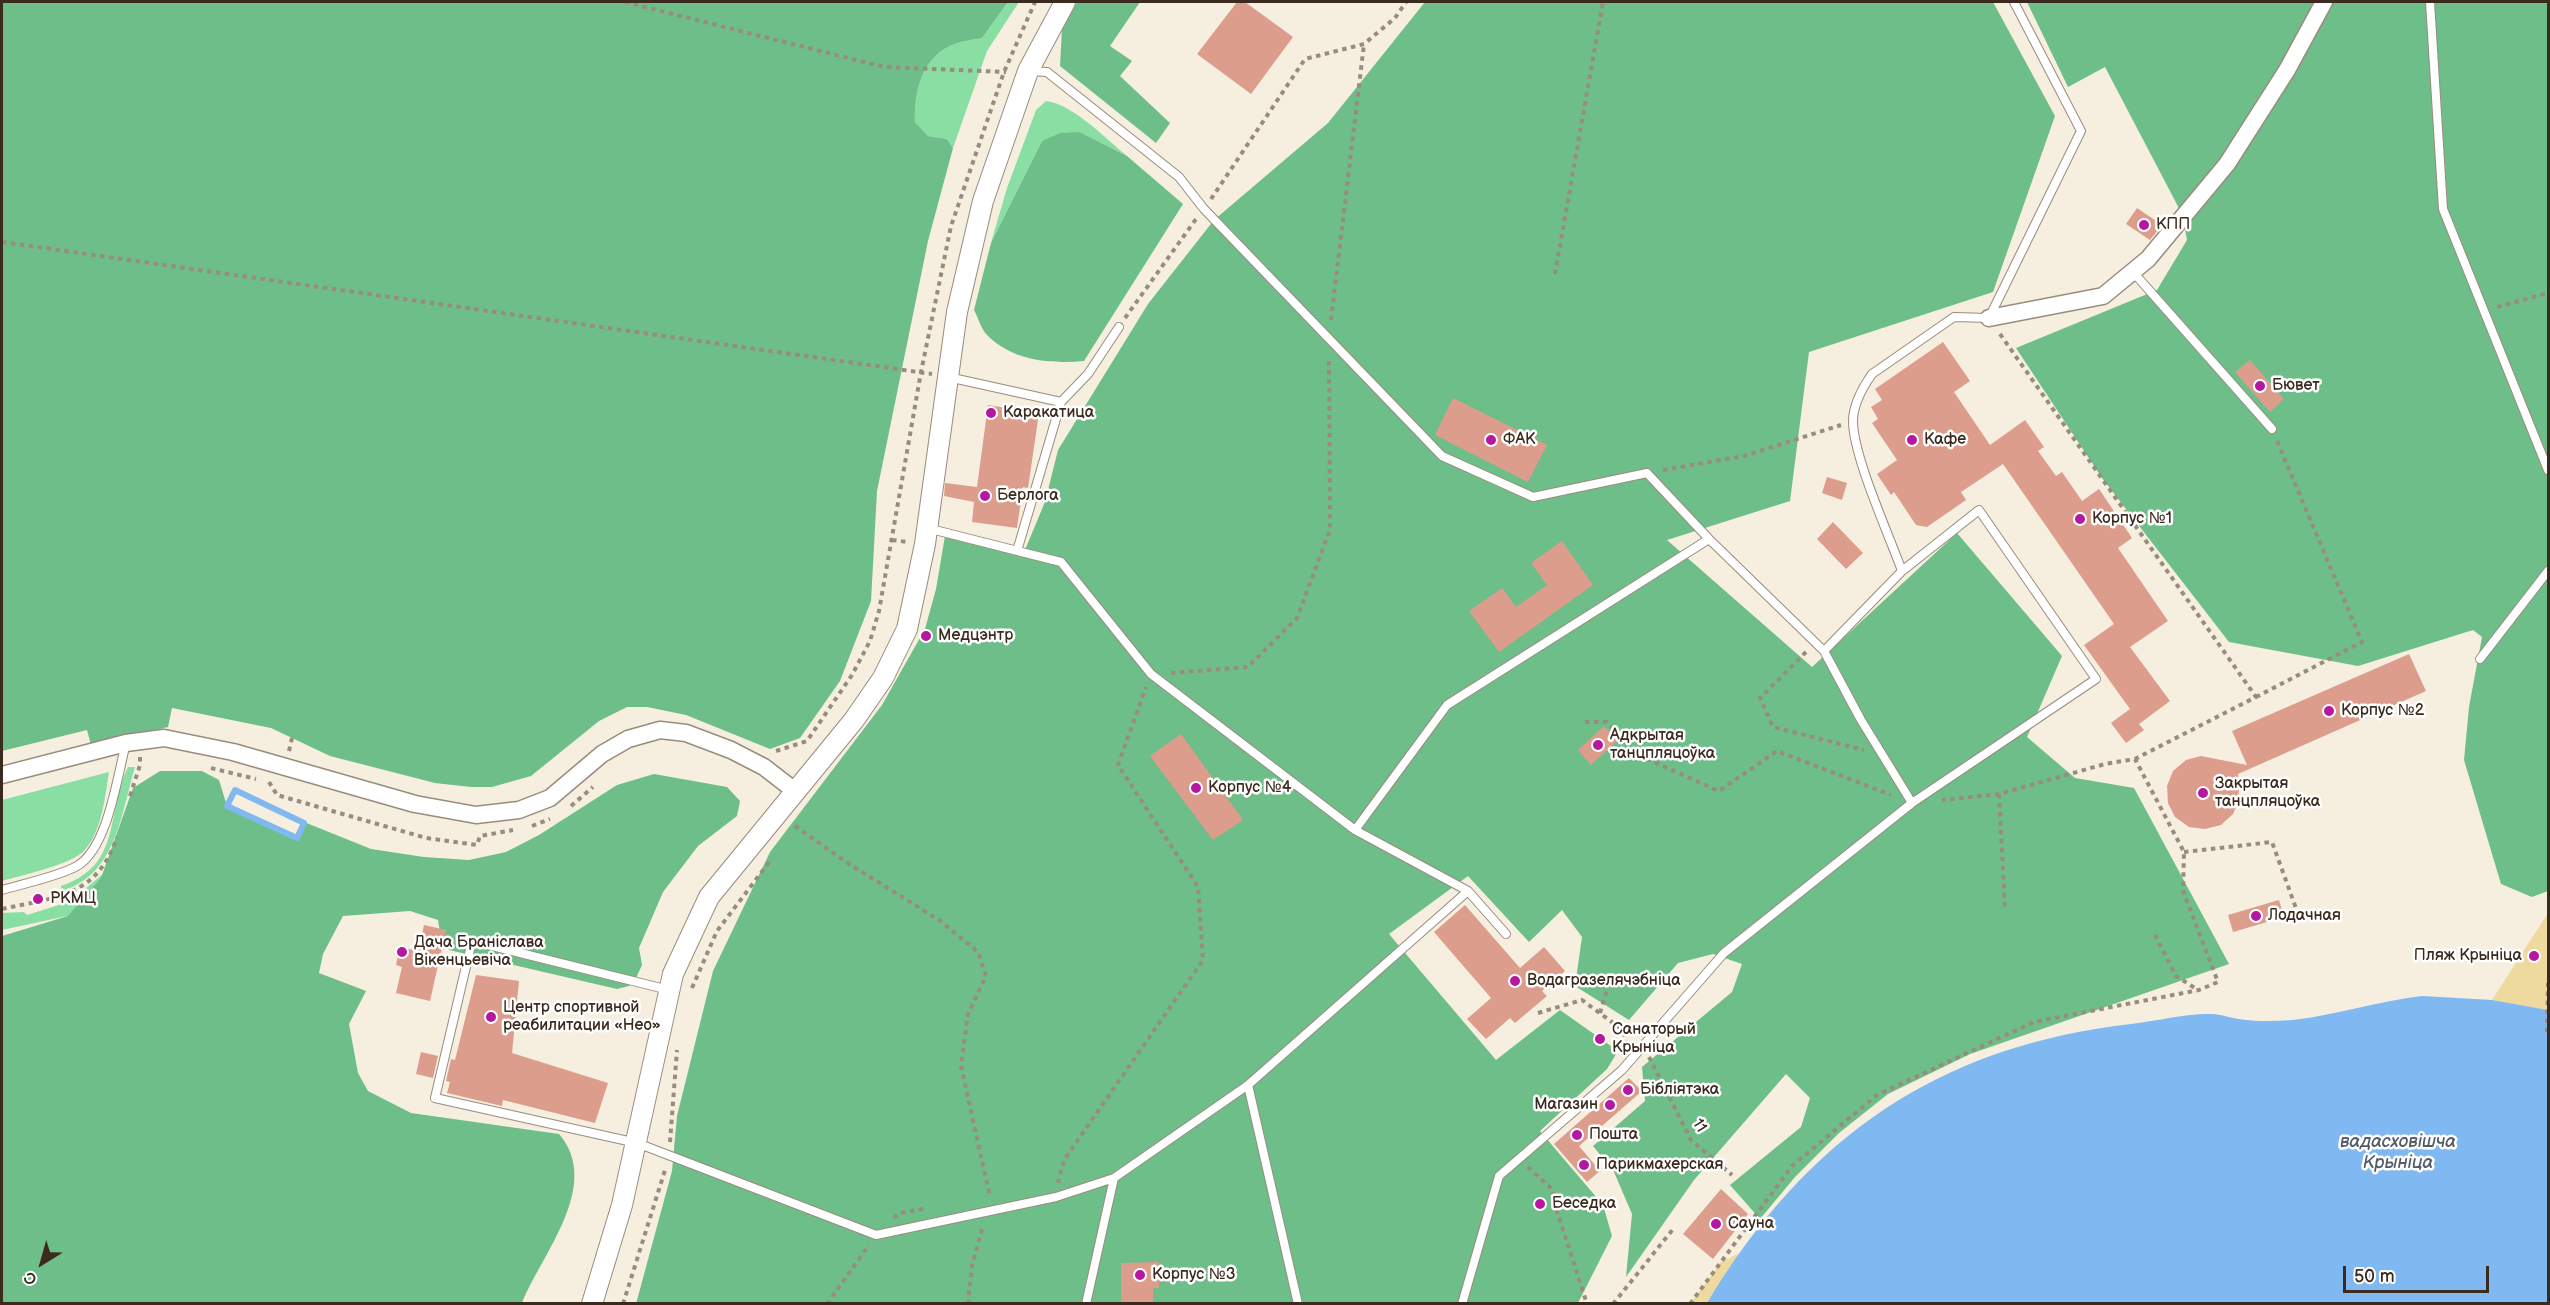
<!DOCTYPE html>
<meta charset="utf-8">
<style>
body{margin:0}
#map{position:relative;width:2550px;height:1305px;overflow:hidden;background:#f6eede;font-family:"Balsamiq Sans",sans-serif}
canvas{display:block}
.frame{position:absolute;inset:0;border:3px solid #3b2a1e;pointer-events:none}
.north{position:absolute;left:12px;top:1233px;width:60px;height:60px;-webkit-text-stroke:4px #fff;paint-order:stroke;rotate:217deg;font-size:16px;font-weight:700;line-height:24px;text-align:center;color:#3b2a1e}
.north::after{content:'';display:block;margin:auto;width:21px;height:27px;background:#3b2a1e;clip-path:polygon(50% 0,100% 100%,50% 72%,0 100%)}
.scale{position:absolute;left:2343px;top:1266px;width:146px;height:27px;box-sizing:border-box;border:3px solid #3b2a1e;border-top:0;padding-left:8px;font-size:18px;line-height:21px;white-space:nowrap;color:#3b2a1e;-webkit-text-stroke:4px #fff;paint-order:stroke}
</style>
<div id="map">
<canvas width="2550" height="1305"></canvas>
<div class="frame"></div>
<div class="north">С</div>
<div class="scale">50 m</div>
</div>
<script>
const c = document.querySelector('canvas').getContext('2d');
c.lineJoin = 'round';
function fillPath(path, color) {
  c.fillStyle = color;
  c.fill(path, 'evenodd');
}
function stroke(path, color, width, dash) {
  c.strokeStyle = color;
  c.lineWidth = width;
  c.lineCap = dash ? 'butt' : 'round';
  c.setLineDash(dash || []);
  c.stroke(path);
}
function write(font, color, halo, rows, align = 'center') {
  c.font = font + ' "Balsamiq Sans",sans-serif';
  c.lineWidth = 5;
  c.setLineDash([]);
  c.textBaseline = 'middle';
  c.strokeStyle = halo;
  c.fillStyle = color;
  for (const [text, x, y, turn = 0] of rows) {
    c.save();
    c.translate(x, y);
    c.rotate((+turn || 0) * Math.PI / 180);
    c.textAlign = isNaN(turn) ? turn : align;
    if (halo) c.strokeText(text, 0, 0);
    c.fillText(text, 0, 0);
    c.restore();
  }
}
fillPath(new Path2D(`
 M 1008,2 L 1019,2 L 987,51 L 953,148 L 947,139 L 928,136 L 915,122 C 914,94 921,59 950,46 C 960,41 972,40 982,38 Z
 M 1046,101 C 1073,104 1106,139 1127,156 L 1080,132 L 1042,141 L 991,243 L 1007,188 L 1036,110 Z
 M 128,767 L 135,767 C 121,814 116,876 61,891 L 61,886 C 123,865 105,814 128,767 Z
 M 109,772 C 105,797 102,831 84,851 C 70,865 22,875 2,881 L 2,800 Z
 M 110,868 L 70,919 L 67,916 L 2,930 L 2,913 L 24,912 L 27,915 L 62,904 L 62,900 L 79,894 Z`), '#89dfa3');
fillPath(new Path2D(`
 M 2,2 L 1008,2 L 982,38 C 972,40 960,41 950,46 C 921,59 914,94 915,122 L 928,136 L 947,139 L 953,148 L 928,241 L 877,491 L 871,601 L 840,681 L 800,738 L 770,749 L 686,715 L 647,707 L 627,707 L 599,721 L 531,776 L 492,787 L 471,787 L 435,783 L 330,756 L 271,728 L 172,708 L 168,727 L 91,745 L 87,730 L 2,751 Z
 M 1077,2 L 1140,2 L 1110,46 L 1132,61 L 1120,76 L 1170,123 L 1156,143 L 1060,66 L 1062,29 Z
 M 1425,2 L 1993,2 L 2055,116 L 1993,292 L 1809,352 L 1790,501 L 1667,540 L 1812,667 L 1957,533 L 2062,656 L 2027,737 L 2075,778 L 2134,788 L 2229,964 L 1970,1054 L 1888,1094 L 1839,1133 L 1795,1177 L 1760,1219 L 1730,1185 L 1801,1127 L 1810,1098 L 1786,1074 L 1694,1180 L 1626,1277 L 1632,1214 L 1614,1172 L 1593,1146 L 1645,1101 L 1642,1067 L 1732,992 L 1742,964 L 1713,954 L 1678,963 L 1629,1020 L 1575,986 L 1582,937 L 1562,910 L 1529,942 L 1468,876 L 1389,934 L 1496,1060 L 1560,1010 L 1618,1051 L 1607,1069 L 1540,1131 L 1603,1205 L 1612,1236 L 1578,1303 L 636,1304 L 672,1171 L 677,1116 L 713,971 L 770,852 L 882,705 L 925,629 L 936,589 L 945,536 L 1022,557 L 1045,502 L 1058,450 L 1148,304 L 1214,220 L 1328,123 Z
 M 2027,2 L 2548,2 L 2548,891 L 2532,897 L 2501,884 L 2464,760 L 2469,707 L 2482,637 L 2473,630 L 2358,666 L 2229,642 L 2102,478 L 2016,348 L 2157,290 L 2187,240 L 2182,214 L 2105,67 L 2068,87 Z
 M 1080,132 L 1127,156 L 1183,204 L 1084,361 C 1050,364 1013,361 987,335 C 981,329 978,317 974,310 L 991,243 L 1042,141 L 1060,133 Z
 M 160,771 L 202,771 L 219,780 L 227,806 L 296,838 L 304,822 L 371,849 L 424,857 L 469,860 L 506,852 L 539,835 L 617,785 L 654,774 L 727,787 L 740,801 L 737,816 L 698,846 L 663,892 L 639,948 L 642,965 L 636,978 L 629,986 L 617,989 L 449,950 L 441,938 L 438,920 L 410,911 L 343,916 L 323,954 L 319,973 L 366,991 L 349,1024 L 358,1073 L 368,1091 L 411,1113 L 559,1134 C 603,1185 541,1255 522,1303 L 2,1304 L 2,936 L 68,916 L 101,878 L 133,788 Z`), '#6ebe89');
fillPath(new Path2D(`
 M 2548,913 L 2548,1010 L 2492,1000 Z
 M 1740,1253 L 1707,1303 L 1690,1304 L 1721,1262 Z`), '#eeda9e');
fillPath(new Path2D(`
 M 2422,996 L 2492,1000 L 2548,1010 L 2548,1303 L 1707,1303 C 1807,1137 1938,1046 2131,1024 C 2157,1021 2186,1013 2212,1014 C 2221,1014 2230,1018 2239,1019 C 2257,1022 2275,1021 2293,1020 C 2337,1015 2378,1001 2422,996 Z`), '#80b9f1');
stroke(new Path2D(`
 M 235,790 L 304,823 L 297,838 L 227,806 Z`), '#80b9f1', 6);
fillPath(new Path2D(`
 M 1237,2 L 1245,2 L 1293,37 L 1251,94 L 1197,54 Z
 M 2137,208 L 2162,225 L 2150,240 L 2126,224 Z
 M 1943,342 L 1970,381 L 1954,392 L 1990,445 L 2025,420 L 2044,447 L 2038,451 L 2056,476 L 2062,472 L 2082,501 L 2099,489 L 2132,538 L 2118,548 L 2168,621 L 2130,647 L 2170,701 L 2139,724 L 2144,730 L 2126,743 L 2111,723 L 2130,709 L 2084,645 L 2114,624 L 2003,464 L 1961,492 L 1966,500 L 1927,527 L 1916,525 L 1894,492 L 1891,495 L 1877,474 L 1897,460 L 1872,423 L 1878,419 L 1871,407 L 1882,400 L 1875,389 Z
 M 2250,360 L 2284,399 L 2270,412 L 2235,372 Z
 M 1453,398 L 1547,445 L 1528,482 L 1435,435 Z
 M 988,405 L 1039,413 L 1028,488 L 1023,487 L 1017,528 L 972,522 L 974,502 L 944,496 L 945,483 L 977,487 Z
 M 1827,477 L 1847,483 L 1842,500 L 1822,493 Z
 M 1833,522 L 1863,553 L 1846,569 L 1817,539 Z
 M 1562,541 L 1593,585 L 1499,652 L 1469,611 L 1502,588 L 1516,607 L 1547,585 L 1531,563 Z
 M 2409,654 L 2426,691 L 2238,774 L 2239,800 L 2233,814 L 2221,825 L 2205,829 L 2189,827 L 2175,817 L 2168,803 L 2167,786 L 2173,771 L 2186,760 L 2201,756 L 2247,765 L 2232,731 Z
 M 1604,726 L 1618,740 L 1591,765 L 1578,750 Z
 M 1181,734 L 1243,820 L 1213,840 L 1150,756 Z
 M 2279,900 L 2284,917 L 2233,932 L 2228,915 Z
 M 1465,905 L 1520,968 L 1544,947 L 1565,971 L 1542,991 L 1547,996 L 1515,1023 L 1510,1018 L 1486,1039 L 1467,1019 L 1491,998 L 1434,932 Z
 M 424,925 L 446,930 L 430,1001 L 396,993 L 402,967 L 396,965 L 400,947 L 418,951 Z
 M 476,975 L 519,981 L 512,1053 L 608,1083 L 595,1123 L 503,1100 L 502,1106 L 447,1093 L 450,1082 L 446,1081 L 451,1059 L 455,1060 Z
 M 421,1052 L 438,1056 L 433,1078 L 416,1074 Z
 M 1629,1078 L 1642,1091 L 1579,1146 L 1600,1171 L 1587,1182 L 1554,1144 Z
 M 1721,1189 L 1748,1214 L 1713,1259 L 1683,1234 Z
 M 1159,1262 L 1159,1288 L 1153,1288 L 1153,1304 L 1121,1304 L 1121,1263 Z`), '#dd9d8c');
const service = new Path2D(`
 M 2430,2 L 2443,209 L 2548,470
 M 1028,71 L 1047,72 L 1179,177 L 1204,209 L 1442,456 L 1533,497 L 1647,473 L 1709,539 L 1824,651 L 1861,720 L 1912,803
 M 2133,272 L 2272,429
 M 948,377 L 1061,402 L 1017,551
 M 1061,402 L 1088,374 L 1119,327
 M 927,528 L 1061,562 L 1151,674 L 1355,830 L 1468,891 L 1506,934
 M 1824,651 L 1902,571 C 1889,535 1853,456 1853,421 C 1853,404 1863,387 1872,374 L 1954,317 L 1989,318 L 2081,131 L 2014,2
 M 2480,659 L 2548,571
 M 1355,830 L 1447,705 L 1709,539
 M 2,890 C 22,884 60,876 77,866 C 108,848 117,777 126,743
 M 669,990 L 472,941 L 435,1098 L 637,1143 L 876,1235 L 1056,1197 L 1114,1178
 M 1248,1085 L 1298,1304
 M 1086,1304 L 1114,1178 L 1248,1085 L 1468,891
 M 1462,1304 L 1499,1176 L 1622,1070 L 1724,953 L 1912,803 L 2096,679 L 1979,510 L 1902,571`);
const minor = new Path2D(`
 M 1989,318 L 2103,296 L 2148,259 L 2227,164 L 2287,70 L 2324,2
 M 2,775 L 126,743 L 164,738 L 233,752 L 415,804 L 476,815 L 519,810 L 550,798 L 602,754 L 628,739 L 660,730 L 686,733 L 731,750 L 764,767 L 795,791`);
const tertiary = new Path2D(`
 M 592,1304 L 622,1205 L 673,974 L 709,897 L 854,720 L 883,678 L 907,629 L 925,544 L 957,312 L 983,201 L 1028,71 L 1065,2`);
stroke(service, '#988c7e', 10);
stroke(minor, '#988c7e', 19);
stroke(tertiary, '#988c7e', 22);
stroke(new Path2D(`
 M 625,2 L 884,67 L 1006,72
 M 1211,199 L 1305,59 L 1364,44 L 1395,18 L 1406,2
 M 2,242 L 932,374
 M 1555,274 L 1603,2
 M 2497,307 L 2548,293
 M 1125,318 L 1196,219
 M 1331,320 L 1364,44
 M 2000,334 L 2256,697 L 2135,759
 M 1663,470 L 1744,456 L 1841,425
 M 892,540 L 908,542
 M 1806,652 L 1760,698 L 1773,727 L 1864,750
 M 1171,673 L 1248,667 L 1297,618 L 1330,530 L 1329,358
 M 2256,697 L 2362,642 L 2277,441
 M 1585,722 L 1607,722 L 1623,740 L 1622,748 L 1719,791 L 1777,751 L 1891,795
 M 289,751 L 292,738
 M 776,751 L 807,741 L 852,675 L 870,641 L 879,611 L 921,372 L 951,226 L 1004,72 L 1035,2
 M 211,768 L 256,779
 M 269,782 L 277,795 L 426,838 L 477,845 L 480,836 L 513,830
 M 1999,794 L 2005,909
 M 130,796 L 140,765 L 140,757
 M 571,806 L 593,787
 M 532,826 L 550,819
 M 795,826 L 846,862 L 939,920 L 978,952 L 986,976 L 968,1014 L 961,1066 L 990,1197
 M 2184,852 L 2272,842 L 2297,911
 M 2,909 C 56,897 97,897 117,837
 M 2155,935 L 2176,976 L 2198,990
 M 692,988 L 717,931 L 770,861
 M 1538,1013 L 1582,1000 L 1624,1031 L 1626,1045
 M 1600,1013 L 1607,990
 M 2547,1032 L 2548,983
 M 1649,1057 L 1691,1140 L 1732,1175
 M 670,1142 L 677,1050
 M 1528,1167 L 1553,1190 L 1555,1205 L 1587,1304
 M 1058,1183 L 1064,1160 L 1203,960 L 1198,887 L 1118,765 L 1146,687
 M 894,1218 L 899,1213 L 923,1209
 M 623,1304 L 666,1167
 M 827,1304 L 869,1245
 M 968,1304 L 972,1266 L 983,1225
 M 1613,1304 L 1674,1228
 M 1690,1304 L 1792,1166 L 1877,1095 L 2034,1022 L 2199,990 L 2218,982 L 2183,891 L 2184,852 L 2135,759 L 2105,764 L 1999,794 L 1942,800`), '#988c7e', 4, [4.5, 4.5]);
stroke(service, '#fff', 8);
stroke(minor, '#fff', 16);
stroke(tertiary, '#fff', 20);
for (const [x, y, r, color] of [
 [2144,225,6,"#b5179e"],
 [2260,386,6,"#b5179e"],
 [991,413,6,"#b5179e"],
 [1491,440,6,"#b5179e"],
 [1912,440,6,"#b5179e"],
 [985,496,6,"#b5179e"],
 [2080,519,6,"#b5179e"],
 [926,636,6,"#b5179e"],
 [2329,711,6,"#b5179e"],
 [1598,745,6,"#b5179e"],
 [1196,788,6,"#b5179e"],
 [2203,793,6,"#b5179e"],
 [38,899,6,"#b5179e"],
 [2256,916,6,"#b5179e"],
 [402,952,6,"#b5179e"],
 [2534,956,6,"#b5179e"],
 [1515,981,6,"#b5179e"],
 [491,1017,6,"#b5179e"],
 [1600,1039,6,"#b5179e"],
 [1628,1090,6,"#b5179e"],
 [1610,1105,6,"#b5179e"],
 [1577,1135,6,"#b5179e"],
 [1584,1165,6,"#b5179e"],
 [1540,1204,6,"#b5179e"],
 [1716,1224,6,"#b5179e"],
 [1140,1275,6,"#b5179e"]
]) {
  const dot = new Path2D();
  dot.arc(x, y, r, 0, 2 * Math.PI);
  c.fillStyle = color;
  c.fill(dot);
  stroke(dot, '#fff', 2);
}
write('16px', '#3b2a1e', '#fff', [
 ["КПП",2156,225],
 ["Бювет",2272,386],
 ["Каракатица",1003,413],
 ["ФАК",1503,440],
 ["Кафе",1924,440],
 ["Берлога",997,496],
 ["Корпус №1",2092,519],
 ["Медцэнтр",938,636],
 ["Корпус №2",2341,711],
 ["Адкрытая",1610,736],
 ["танцпляцоўка",1610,754],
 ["Закрытая",2215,784],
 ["танцпляцоўка",2215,802],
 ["Корпус №4",1208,788],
 ["РКМЦ",50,899],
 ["Лодачная",2268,916],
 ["Дача Браніслава",414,943],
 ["Вікенцьевіча",414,961],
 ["Пляж Крыніца",2522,956,"right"],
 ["Водагразелячэбніца",1527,981],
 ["Центр спортивной",503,1008],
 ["реабилитации «Нео»",503,1026],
 ["Санаторый",1612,1030],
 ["Крыніца",1612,1048],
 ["Бібліятэка",1640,1090],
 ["Магазин",1598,1105,"right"],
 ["Пошта",1589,1135],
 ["Парикмахерская",1596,1165],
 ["Беседка",1552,1204],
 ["Сауна",1728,1224],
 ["Корпус №3",1152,1275]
], 'left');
write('16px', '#3b2a1e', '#fff', [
 ["11",1699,1126,58]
]);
write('italic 18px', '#535c68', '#fff', [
 ["вадасховішча",2398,1142],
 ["Крыніца",2398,1163]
]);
</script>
